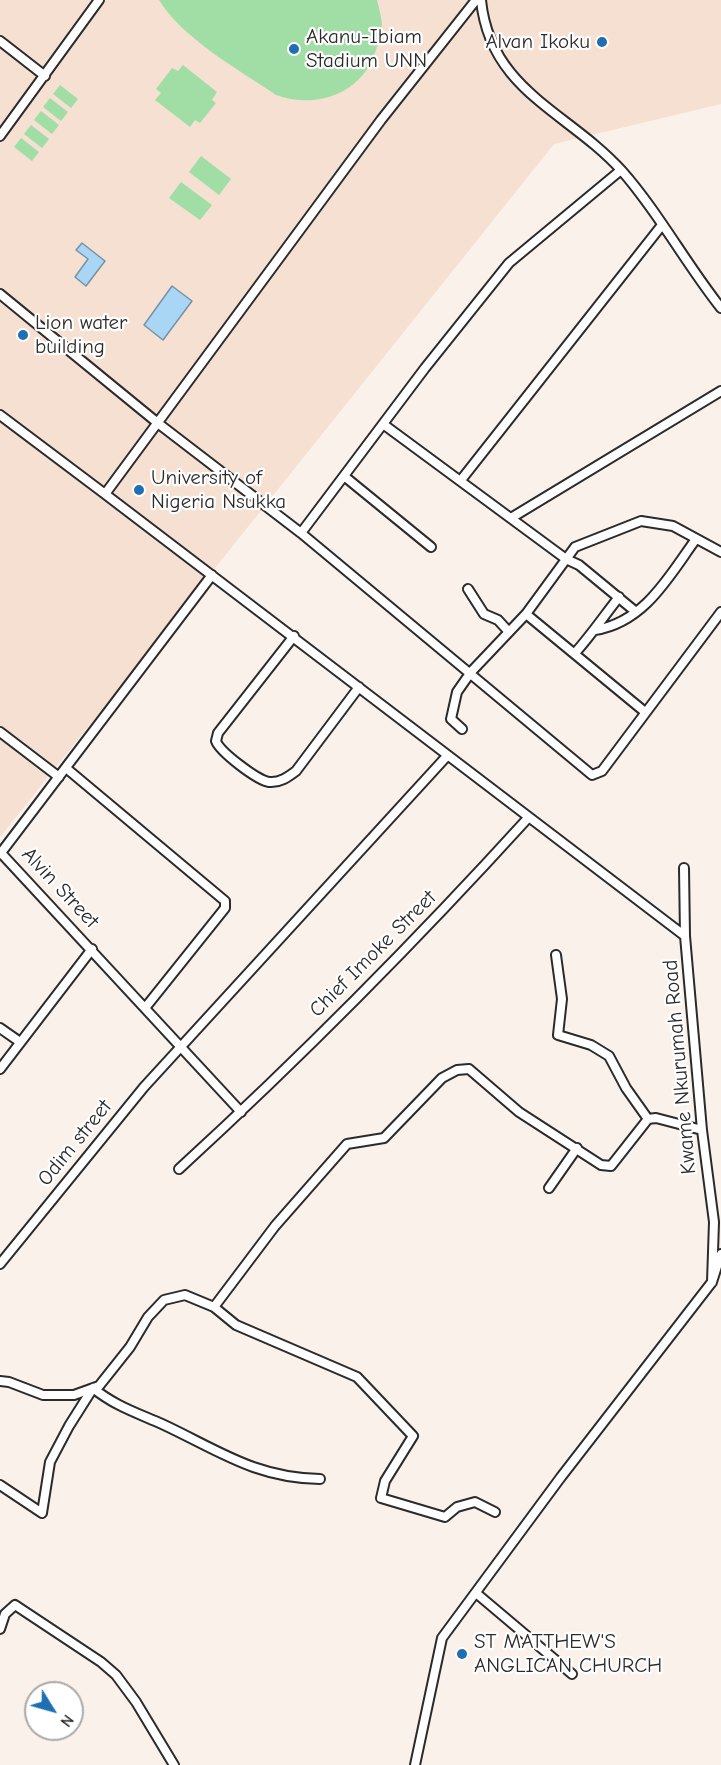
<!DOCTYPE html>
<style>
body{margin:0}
#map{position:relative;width:721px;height:1765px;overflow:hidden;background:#faf1eb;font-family:"Comic Neue",sans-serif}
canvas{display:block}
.north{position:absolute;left:24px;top:1681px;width:60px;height:60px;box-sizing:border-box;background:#fff;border:2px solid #aaa;border-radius:50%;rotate:127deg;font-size:16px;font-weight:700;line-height:24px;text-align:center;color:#2b2b2b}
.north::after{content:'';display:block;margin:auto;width:21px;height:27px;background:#1f6fb2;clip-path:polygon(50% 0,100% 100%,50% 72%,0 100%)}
</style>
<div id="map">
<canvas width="721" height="1765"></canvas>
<div class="north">N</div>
</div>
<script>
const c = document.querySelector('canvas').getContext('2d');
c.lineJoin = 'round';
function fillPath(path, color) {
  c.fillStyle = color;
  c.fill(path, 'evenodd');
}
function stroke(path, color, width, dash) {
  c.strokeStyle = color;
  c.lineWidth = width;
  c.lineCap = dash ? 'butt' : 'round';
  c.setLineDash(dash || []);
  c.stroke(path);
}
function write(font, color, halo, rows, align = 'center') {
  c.font = font + ' "Comic Neue",sans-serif';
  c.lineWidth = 4.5;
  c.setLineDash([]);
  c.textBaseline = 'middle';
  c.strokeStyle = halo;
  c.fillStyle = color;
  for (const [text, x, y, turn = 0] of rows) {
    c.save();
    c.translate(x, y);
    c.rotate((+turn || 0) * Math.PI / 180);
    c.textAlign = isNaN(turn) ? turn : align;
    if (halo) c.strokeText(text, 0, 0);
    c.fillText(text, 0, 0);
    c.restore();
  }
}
fillPath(new Path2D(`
 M 0,0 L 721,0 L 721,104 L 554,144 L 0,837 Z`), '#f5e0d2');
fillPath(new Path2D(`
 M 159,0 L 377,0 C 379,9 382,18 382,27 C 382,34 378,43 376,50 C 363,93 317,110 276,95 C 238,69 183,39 159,0 Z
 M 183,65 L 217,92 L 212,100 L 216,103 L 200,123 L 195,120 L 190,127 L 155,100 L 161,93 L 156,89 L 172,68 L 178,71 Z
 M 60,85 L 78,99 L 71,108 L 53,94 Z
 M 50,98 L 68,112 L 61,121 L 43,107 Z
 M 41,111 L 59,125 L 52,134 L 34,120 Z
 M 31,125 L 49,139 L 42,148 L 24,134 Z
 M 21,138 L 39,152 L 32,161 L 14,147 Z
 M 201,156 L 231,179 L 219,195 L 189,172 Z
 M 181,182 L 212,205 L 200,220 L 169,198 Z`), '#a1dea5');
const water = new Path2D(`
 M 82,243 L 105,261 L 86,286 L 75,277 L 88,259 L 76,250 Z
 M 172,286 L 192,301 L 163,340 L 144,325 Z`);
fillPath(water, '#aad6f6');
stroke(water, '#7792a5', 1.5);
const minor = new Path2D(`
 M 476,0 L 381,120 L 105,494 L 685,936 L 702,1130 L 714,1222 L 712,1282
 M 481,0 C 490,91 569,112 622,171 C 659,213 686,264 721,308
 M 0,41 L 45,76
 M 0,136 L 99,0
 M 0,294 L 159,424 L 301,533 L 592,775 L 602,771 L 721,612
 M 0,415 L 105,494
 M 383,424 L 566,559 L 579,565 L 636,612
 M 344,476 L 431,547
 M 461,480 L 662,225
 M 511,518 L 721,391
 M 301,533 L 425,368 L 509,263 L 621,170
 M 468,589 L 484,614 L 498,620 L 509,632
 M 526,614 L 645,712
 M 595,630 C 645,622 669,576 696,539
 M 294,636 L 218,733 L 216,741 C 220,752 257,780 269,782 C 280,783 288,777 296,771 L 359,687
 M 575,653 C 591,635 604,616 619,597
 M 462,729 L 451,719 L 457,692 L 471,672 L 526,614 L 575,547 L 641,521 L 673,526 L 721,552
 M 0,732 L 59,777
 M 66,768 L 225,901 L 225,908 L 145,1008
 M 1,853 L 241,1112
 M 0,854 L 212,575
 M 684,868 L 685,936
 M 556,955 L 562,999 L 558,1035 L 591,1045 L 609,1056 L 626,1088 L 648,1119
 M 0,1028 L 20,1042
 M 0,1069 L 92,949
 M 179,1169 C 300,1058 418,939 528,818
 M 549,1188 L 577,1148
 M 0,1264 L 144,1087 L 447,756
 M 214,1307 L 275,1226 L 347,1144 L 384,1138 L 442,1078 L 457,1070 L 469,1069 L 519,1112 L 601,1165 L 611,1166 L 648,1119 L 656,1118 L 702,1130
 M 0,1381 L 9,1382 L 43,1395 L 74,1395 L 99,1386 L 130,1347 L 148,1317 L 164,1300 L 185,1295 L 214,1307 L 236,1325 L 357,1377 L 413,1436 L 385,1481 L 381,1498 L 445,1517 L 457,1507 L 475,1502 L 495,1512
 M 0,1485 L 42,1513 L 50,1462 L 69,1426 L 93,1388 C 115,1406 137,1413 162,1424 C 218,1450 255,1478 320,1479
 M 476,1593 L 572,1674
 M 0,1629 L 5,1614 L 15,1605 L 101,1662 L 116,1675 L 136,1702 L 174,1765
 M 415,1765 L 442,1638 L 561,1477 L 712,1282 L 721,1254`);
stroke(minor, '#2b2b2b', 12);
stroke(minor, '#fff', 8);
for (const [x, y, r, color] of [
 [602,42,6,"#1f6fb2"],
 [294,49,6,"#1f6fb2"],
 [23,335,6,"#1f6fb2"],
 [139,490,6,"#1f6fb2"],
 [462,1654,6,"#1f6fb2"]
]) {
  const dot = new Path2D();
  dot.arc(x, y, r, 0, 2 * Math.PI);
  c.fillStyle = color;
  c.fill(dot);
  stroke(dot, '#fff', 2);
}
write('21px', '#2b2b2b', '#fff', [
 ["Akanu-Ibiam",306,37],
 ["Stadium UNN",306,61],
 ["Alvan Ikoku",590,42,"right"],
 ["Lion water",35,323],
 ["building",35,347],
 ["University of",151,478],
 ["Nigeria Nsukka",151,502],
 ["ST MATTHEW'S",474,1642],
 ["ANGLICAN CHURCH",474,1666]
], 'left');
write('21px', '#2b2b2b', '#fff', [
 ["Alvin Street",60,888,47],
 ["Chief Imoke Street",373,954,-45],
 ["Kwame Nkurumah Road",680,1067,-95],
 ["Odim street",75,1143,-51]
]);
</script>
